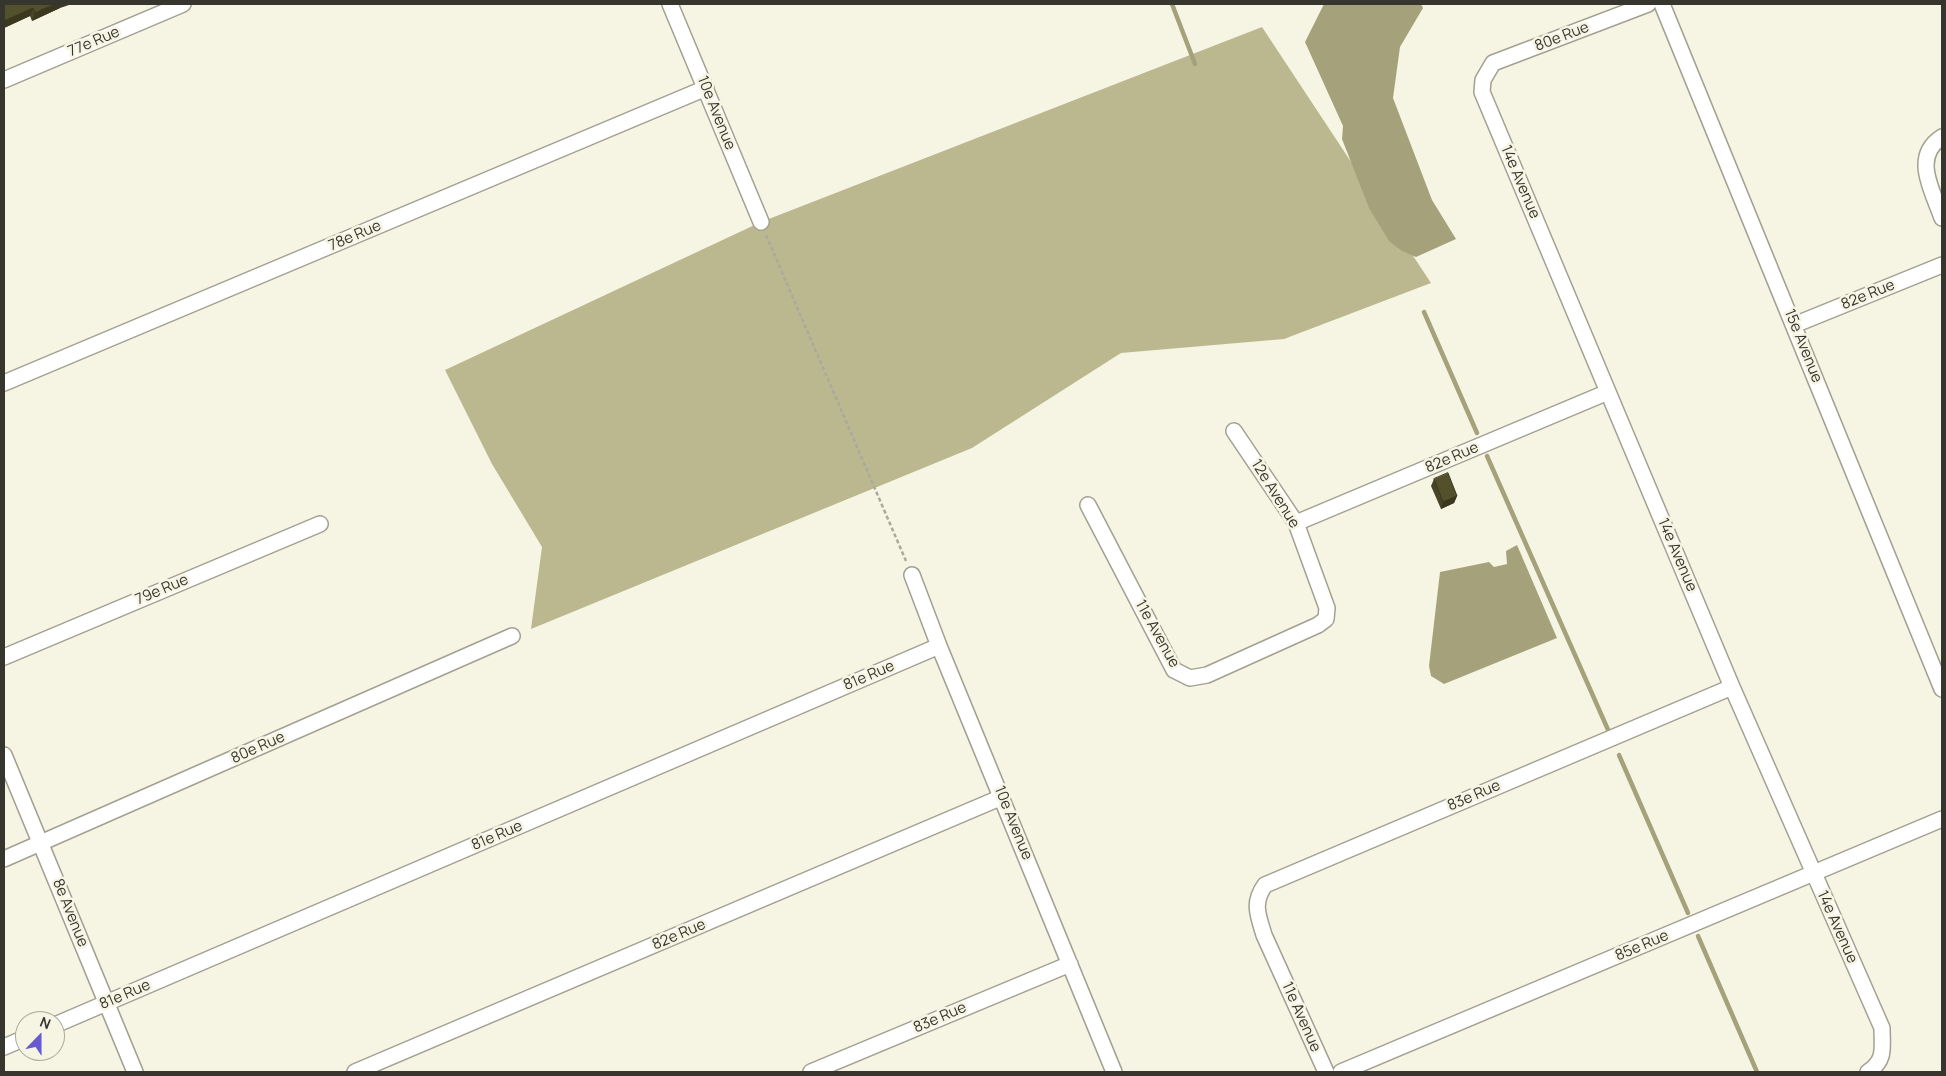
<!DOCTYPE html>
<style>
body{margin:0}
#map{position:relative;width:1946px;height:1076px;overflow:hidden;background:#f6f5e4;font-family:Manrope,sans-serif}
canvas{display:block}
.frame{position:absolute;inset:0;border:5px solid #36362f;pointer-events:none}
.north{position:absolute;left:15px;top:1011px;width:50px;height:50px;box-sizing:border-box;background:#f6f5e4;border:1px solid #a9a99c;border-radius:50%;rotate:22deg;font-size:14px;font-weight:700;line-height:20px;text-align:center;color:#36362f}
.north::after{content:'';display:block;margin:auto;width:18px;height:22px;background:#6759d2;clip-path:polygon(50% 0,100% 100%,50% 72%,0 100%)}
</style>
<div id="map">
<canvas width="1946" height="1076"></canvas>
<div class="frame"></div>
<div class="north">N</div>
</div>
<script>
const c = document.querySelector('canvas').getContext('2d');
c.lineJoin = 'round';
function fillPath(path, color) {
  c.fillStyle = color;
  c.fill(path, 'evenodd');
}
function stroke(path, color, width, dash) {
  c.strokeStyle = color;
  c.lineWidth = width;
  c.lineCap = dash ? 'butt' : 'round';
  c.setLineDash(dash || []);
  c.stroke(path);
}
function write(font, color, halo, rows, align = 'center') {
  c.font = font + ' Manrope,sans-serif';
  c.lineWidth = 5;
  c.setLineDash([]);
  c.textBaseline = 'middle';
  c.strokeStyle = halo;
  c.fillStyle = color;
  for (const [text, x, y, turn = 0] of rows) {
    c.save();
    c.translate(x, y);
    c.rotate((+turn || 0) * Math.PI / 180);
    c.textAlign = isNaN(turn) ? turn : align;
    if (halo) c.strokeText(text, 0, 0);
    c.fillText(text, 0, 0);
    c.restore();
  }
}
fillPath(new Path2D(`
 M 1262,27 L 1431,283 L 1284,339 L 1121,353 L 972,448 L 531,629 L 542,547 L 492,464 L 445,370 L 761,222 Z`), '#bbb890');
fillPath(new Path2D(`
 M 1324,4 L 1421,4 L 1423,8 L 1400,47 L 1393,98 L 1432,200 L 1456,239 L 1416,257 L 1402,251 L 1389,241 L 1369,208 L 1342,139 L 1343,126 L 1305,42 Z
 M 1517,545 L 1557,638 L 1444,684 L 1431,676 L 1429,666 L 1440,572 L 1489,562 L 1494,567 L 1507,564 L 1506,551 Z`), '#a5a27b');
stroke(new Path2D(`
 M 1172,4 L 1195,64
 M 1424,312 L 1477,433
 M 1487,456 L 1609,732
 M 1619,755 L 1688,913
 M 1698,936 L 1757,1072`), '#a5a27b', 4.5);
const street = new Path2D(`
 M 670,4 L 761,222
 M 1648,4 L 1493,63 L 1483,80 L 1482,92 L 1732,687 L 1882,1028 C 1882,1048 1886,1060 1868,1072
 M 1662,4 L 1942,689
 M 4,80 L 183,4
 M 1942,137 C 1911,157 1933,191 1942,218
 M 1794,325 L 1942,265
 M 4,383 L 706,88
 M 1088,505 L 1174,670 L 1190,678 L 1207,675 L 1318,625 L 1326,619 L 1327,608 L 1296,523 L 1234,431
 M 1296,523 L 1608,392
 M 912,575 L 939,646 L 1114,1072
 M 4,657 L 320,524
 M 4,755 L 135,1072
 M 4,859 L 512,636
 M 55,1025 L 939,646
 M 4,1047 L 25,1038
 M 355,1072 L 1002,797
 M 811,1072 L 1070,964
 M 1326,1072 L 1264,935 C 1258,915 1252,903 1265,885 L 1732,687
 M 1341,1072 L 1942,819`);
stroke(street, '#a2a191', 18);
stroke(new Path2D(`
 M 766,235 L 906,561`), '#aaa99c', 2.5, [4, 2.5]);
stroke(street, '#fff', 15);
fillPath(new Path2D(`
 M 4,4 L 60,8 L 32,21 L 30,16 L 4,28 Z
 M 1434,479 L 1457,496 L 1454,503 L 1441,509 L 1431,486 Z`), '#474526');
fillPath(new Path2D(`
 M 54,4 L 72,4 L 60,8 L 32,21 L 35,13 Z
 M 33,8 L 30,16 L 4,28 L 4,21 Z
 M 1457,496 L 1454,503 L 1441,509 L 1443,502 Z`), '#3a381f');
const building = new Path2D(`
 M 4,4 L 54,4 L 35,13 L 33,8 L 4,21 Z
 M 1448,473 L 1457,496 L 1443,502 L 1434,479 Z`);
fillPath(building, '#53502c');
stroke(building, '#3a381f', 1);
write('15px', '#36362f', '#f6f5e4', [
 ["80e Rue",1562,37,-21],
 ["77e Rue",94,42,-23],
 ["10e Avenue",716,113,68],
 ["14e Avenue",1520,182,67],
 ["78e Rue",355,236,-23],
 ["82e Rue",1868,295,-22],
 ["15e Avenue",1803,346,68],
 ["82e Rue",1452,458,-23],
 ["12e Avenue",1275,494,58],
 ["14e Avenue",1677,555,67],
 ["79e Rue",162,590,-23],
 ["11e Avenue",1157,634,61],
 ["81e Rue",869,676,-23],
 ["80e Rue",258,748,-24],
 ["83e Rue",1474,796,-23],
 ["10e Avenue",1013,823,68],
 ["81e Rue",497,836,-23],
 ["8e Avenue",70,913,68],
 ["14e Avenue",1837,927,66],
 ["82e Rue",679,935,-23],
 ["85e Rue",1642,946,-23],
 ["81e Rue",125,995,-23],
 ["11e Avenue",1301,1017,66],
 ["83e Rue",940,1018,-23]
]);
</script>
